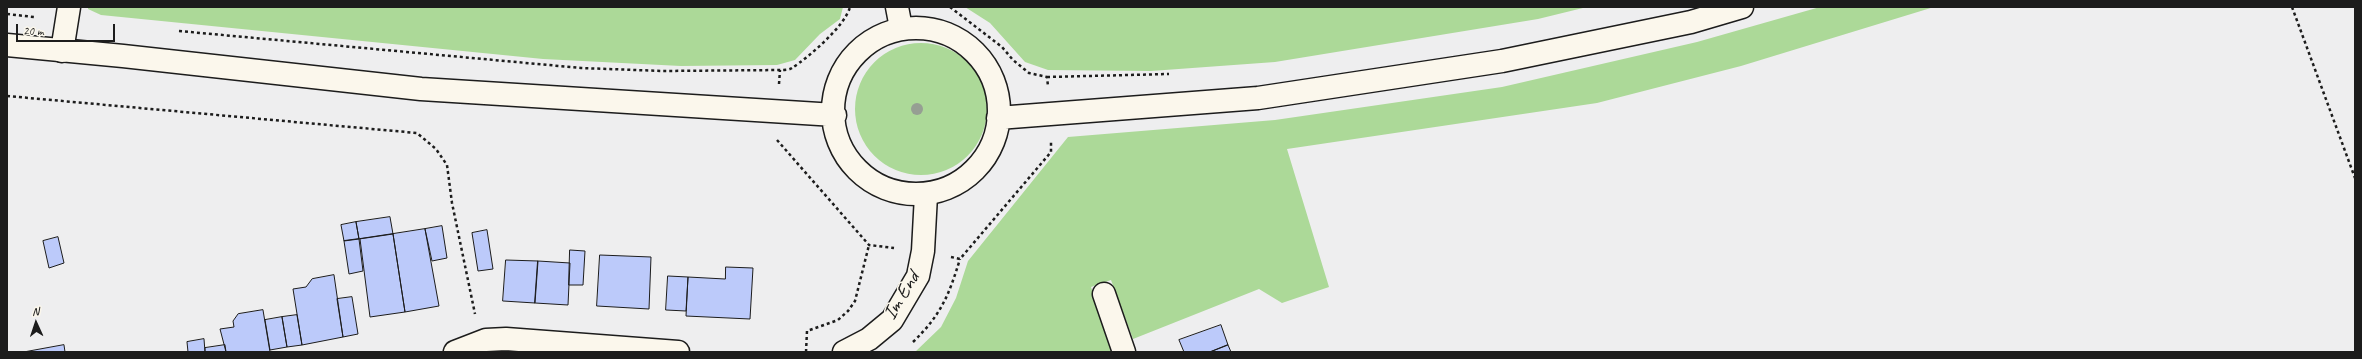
<!DOCTYPE html>
<style>
body{margin:0}
#map{position:relative;width:2362px;height:359px;overflow:hidden;background:#eeeeef;font-family:Caveat,sans-serif}
canvas{display:block}
.frame{position:absolute;inset:0;border:8px solid #1c1c1c;pointer-events:none}
.north{position:absolute;left:16px;top:303px;width:40px;height:40px;-webkit-text-stroke:3px #fbf7ec;paint-order:stroke;rotate:357deg;font-size:11px;font-weight:700;line-height:16px;text-align:center;color:#1c1c1c}
.north::after{content:'';display:block;margin:auto;width:14px;height:18px;background:#1c1c1c;clip-path:polygon(50% 0,100% 100%,50% 72%,0 100%)}
.scale{position:absolute;left:16px;top:24px;width:99px;height:18px;box-sizing:border-box;border:2px solid #1c1c1c;border-top:0;padding-left:5px;font-size:12px;line-height:14px;white-space:nowrap;color:#1c1c1c;-webkit-text-stroke:3px #fbf7ec;paint-order:stroke}
</style>
<div id="map">
<canvas width="2362" height="359"></canvas>
<div class="frame"></div>
<div class="north">N</div>
<div class="scale">20 m</div>
</div>
<script>
const c = document.querySelector('canvas').getContext('2d');
c.lineJoin = 'round';
function fillPath(path, color) {
  c.fillStyle = color;
  c.fill(path, 'evenodd');
}
function stroke(path, color, width, dash) {
  c.strokeStyle = color;
  c.lineWidth = width;
  c.lineCap = dash ? 'butt' : 'round';
  c.setLineDash(dash || []);
  c.stroke(path);
}
function write(font, color, halo, rows, align = 'center') {
  c.font = font + ' Caveat,sans-serif';
  c.lineWidth = 3;
  c.setLineDash([]);
  c.textBaseline = 'middle';
  c.strokeStyle = halo;
  c.fillStyle = color;
  for (const [text, x, y, turn = 0] of rows) {
    c.save();
    c.translate(x, y);
    c.rotate((+turn || 0) * Math.PI / 180);
    c.textAlign = isNaN(turn) ? turn : align;
    if (halo) c.strokeText(text, 0, 0);
    c.fillText(text, 0, 0);
    c.restore();
  }
}
fillPath(new Path2D(`
 M 88,7 L 843,7 L 840,19 L 820,34 L 795,60 L 777,65 L 681,66 L 543,59 L 101,15 L 88,9 Z
 M 965,7 L 1587,7 L 1538,19 L 1275,62 L 1151,71 L 1048,70 L 1025,62 L 990,23 Z
 M 1820,7 L 1934,7 L 1741,66 L 1597,103 L 1287,149 L 1329,287 L 1282,303 L 1259,289 L 1133,339 L 1111,280 L 1091,287 L 1114,352 L 915,352 L 941,327 L 956,298 L 968,261 L 1068,137 L 1275,120 L 1502,87 L 1697,42 Z
 M855 109a66 66 0 1 1 132 0a66 66 0 1 1-132 0Z`), '#acd998');
const building = new Path2D(`
 M 390,217 L 393,234 L 359,239 L 356,222 Z
 M 356,222 L 359,239 L 344,241 L 341,225 Z
 M 442,226 L 447,258 L 432,261 L 425,229 Z
 M 425,229 L 439,306 L 405,312 L 393,234 Z
 M 487,230 L 493,269 L 478,271 L 472,233 Z
 M 393,234 L 405,312 L 370,317 L 360,239 Z
 M 58,237 L 64,263 L 49,268 L 43,241 Z
 M 359,239 L 363,271 L 349,274 L 344,241 Z
 M 570,250 L 585,251 L 583,285 L 569,285 Z
 M 600,255 L 651,257 L 649,309 L 597,306 Z
 M 506,260 L 538,261 L 535,303 L 503,301 Z
 M 538,261 L 570,263 L 568,305 L 535,303 Z
 M 726,267 L 753,268 L 750,319 L 686,316 L 688,277 L 725,279 Z
 M 334,275 L 343,337 L 302,345 L 293,289 L 306,287 L 312,279 Z
 M 668,276 L 688,277 L 686,311 L 666,310 Z
 M 352,297 L 358,334 L 343,337 L 337,299 Z
 M 263,310 L 270,352 L 226,352 L 220,329 L 234,327 L 233,321 L 238,314 Z
 M 297,315 L 302,345 L 287,347 L 282,317 Z
 M 282,317 L 287,347 L 270,350 L 265,320 Z
 M 1221,325 L 1228,345 L 1210,352 L 1184,352 L 1179,340 Z
 M 204,339 L 205,352 L 188,352 L 187,342 Z
 M 64,345 L 65,352 L 24,352 Z
 M 225,345 L 226,352 L 205,352 L 205,348 Z
 M 1228,345 L 1231,352 L 1210,352 Z`);
fillPath(building, '#bccafa');
stroke(building, '#1c1c1c', 1);
const street = new Path2D(`
 M 897,7 L 901,28
 M 62,51 L 69,7
 M 1104,294 L 1124,352
 M 455,352 L 486,340 L 506,339 L 678,352
 M 844,352 L 869,339 L 892,320 L 918,276 L 923,251 L 926,195`);
const secondary = new Path2D(`
 M833 111a83 83 0 1 1 166 0a83 83 0 1 1-166 0Z
 M 7,45 L 123,56 L 421,89 L 835,115
 M 998,118 L 1258,98 L 1502,61 L 1691,22 L 1742,7`);
stroke(street, '#1c1c1c', 25);
stroke(secondary, '#1c1c1c', 25);
stroke(new Path2D(`
 M 950,7 L 1002,47 L 1013,60 L 1029,73 L 1047,77 L 1048,86
 M 2292,7 L 2355,178
 M 7,14 L 34,17
 M 179,31 L 581,68 L 663,71 L 780,70 C 784,70 789,70 792,68 C 809,57 845,26 850,7
 M 1047,77 L 1169,74
 M 779,84 L 780,70
 M 7,96 L 417,133 L 436,149 L 447,165 L 452,203 L 475,314
 M 777,140 L 869,245 L 894,248
 M 951,257 L 960,259 L 1051,152 L 1051,141
 M 913,342 C 941,315 949,295 960,259
 M 806,352 L 807,331 L 838,320 L 848,311 L 855,301 L 869,245`), '#1c1c1c', 2.5, [3, 3]);
stroke(street, '#fbf7ec', 22);
stroke(secondary, '#fbf7ec', 22);
c.fillStyle = '#969f93';
for (const [x, y] of [
 [917,109]
]) {
  c.beginPath();
  c.arc(x, y, 6, 0, 2 * Math.PI);
  c.fill();
}
write('20px', '#1c1c1c', '#fbf7ec', [
 ["Im End",902,296,-59]
]);
</script>
